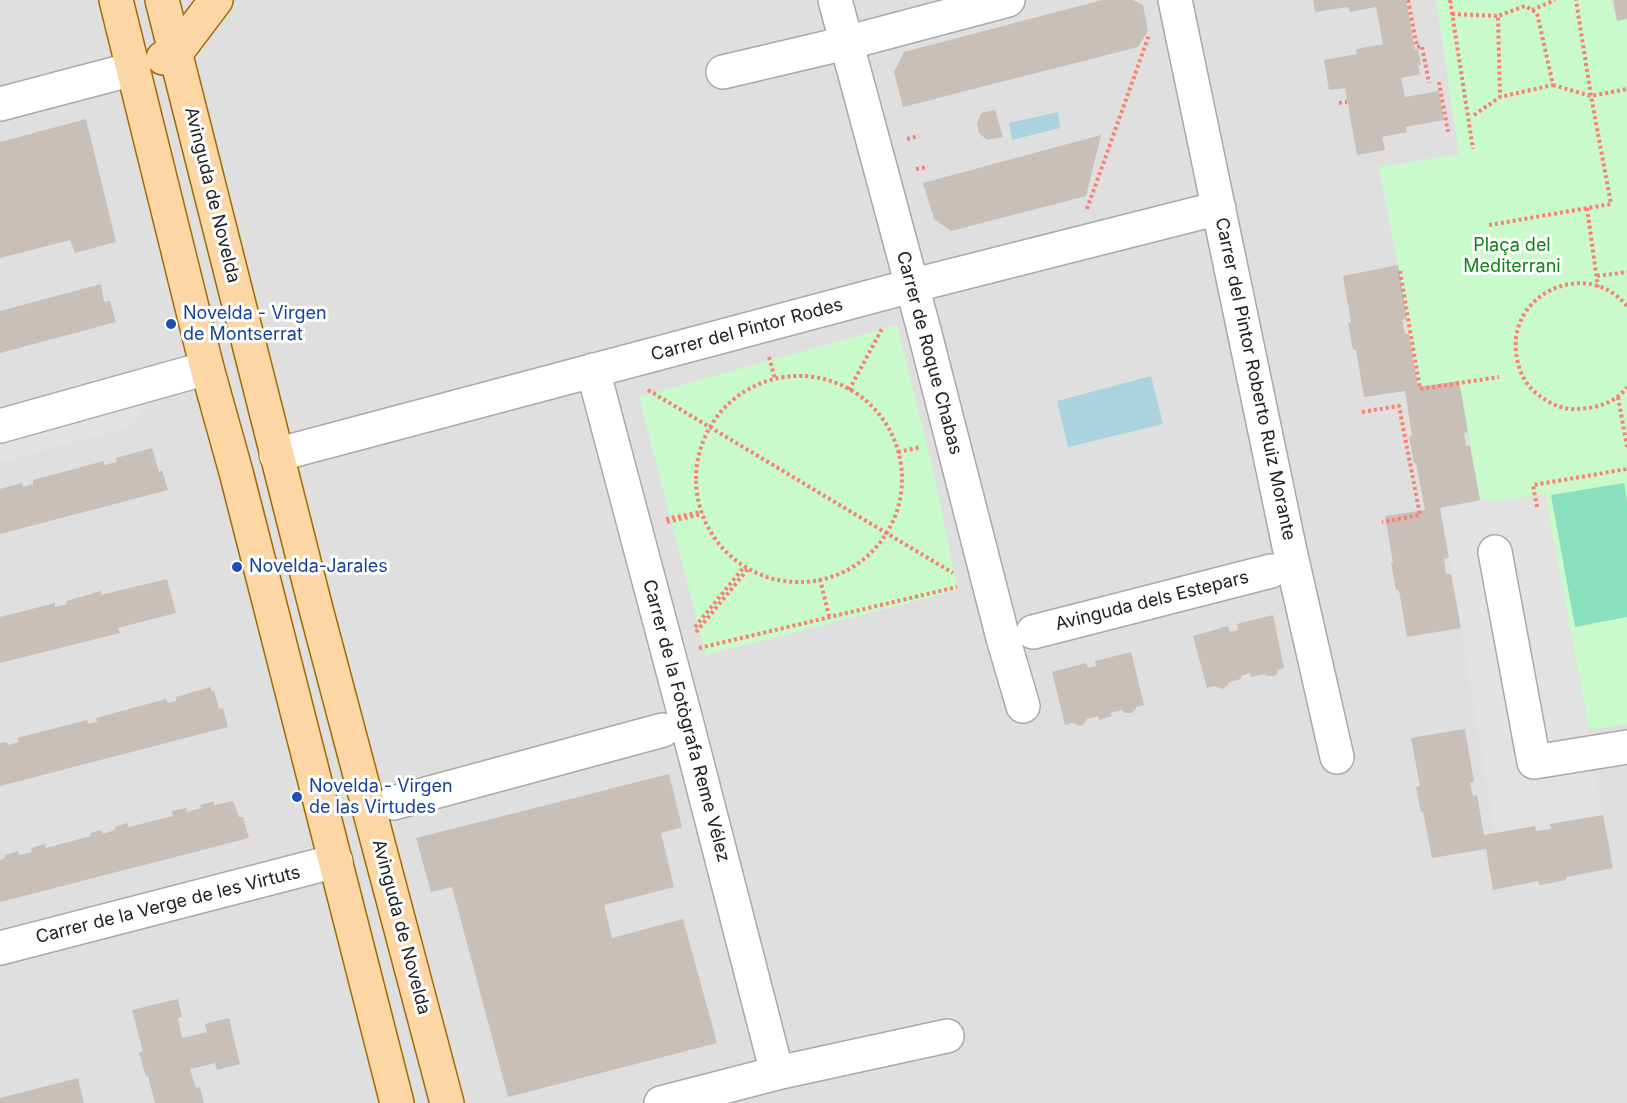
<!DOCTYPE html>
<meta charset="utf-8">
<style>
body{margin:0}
canvas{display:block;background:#f2efe9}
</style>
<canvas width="1627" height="1103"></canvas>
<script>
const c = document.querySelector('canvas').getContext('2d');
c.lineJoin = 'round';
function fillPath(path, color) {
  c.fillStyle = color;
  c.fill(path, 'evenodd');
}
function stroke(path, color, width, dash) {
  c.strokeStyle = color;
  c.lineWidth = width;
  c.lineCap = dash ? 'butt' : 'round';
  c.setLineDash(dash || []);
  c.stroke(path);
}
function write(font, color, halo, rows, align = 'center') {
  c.font = font + ' Inter,sans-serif';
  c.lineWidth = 6;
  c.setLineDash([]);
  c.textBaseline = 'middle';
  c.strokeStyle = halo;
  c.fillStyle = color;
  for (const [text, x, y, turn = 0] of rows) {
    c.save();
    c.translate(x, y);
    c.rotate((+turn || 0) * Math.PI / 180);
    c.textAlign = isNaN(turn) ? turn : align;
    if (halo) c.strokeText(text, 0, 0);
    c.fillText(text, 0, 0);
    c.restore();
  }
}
fillPath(new Path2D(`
 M 0,0 L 1627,0 L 1627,1103 L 0,1103 Z`), '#e0dfdf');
fillPath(new Path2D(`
 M 1436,0 L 1610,0 L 1617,20 L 1627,19 L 1627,724 L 1589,730 L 1545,494 L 1487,502 L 1486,499 L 1480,500 L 1459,381 L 1418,387 L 1398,265 L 1379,167 L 1459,154 Z
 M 897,325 L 933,470 L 958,590 L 706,655 L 639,397 Z`), '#c8facc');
fillPath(new Path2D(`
 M 1624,483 L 1627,501 L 1627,617 L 1575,627 L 1551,495 Z`), '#88e0be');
fillPath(new Path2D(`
 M 142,405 L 133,426 L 0,462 L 0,442 Z
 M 1545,494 L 1603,815 L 1495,834 L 1441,509 Z`), '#e2e2e2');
fillPath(new Path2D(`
 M 1058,112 L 1060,128 L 1012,140 L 1009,123 Z
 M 1151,376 L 1163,424 L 1068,447 L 1057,401 Z`), '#aad3df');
fillPath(new Path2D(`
 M 1102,0 L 1133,0 L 1143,5 L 1148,31 L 1138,47 L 903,107 L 894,72 L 904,52 Z
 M 1313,0 L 1406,0 L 1415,50 L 1418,49 L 1421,65 L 1418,65 L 1420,74 L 1401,78 L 1405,97 L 1439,91 L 1444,120 L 1406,127 L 1407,132 L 1382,137 L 1385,150 L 1357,155 L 1345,88 L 1329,90 L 1324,60 L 1357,54 L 1356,49 L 1383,44 L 1376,7 L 1350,12 L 1348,7 L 1315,12 Z
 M 1613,0 L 1627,0 L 1627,19 L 1617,21 Z
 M 995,110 L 1003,137 L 987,140 L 979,133 L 977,124 L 981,113 Z
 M 86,119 L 116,242 L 75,253 L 70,240 L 0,258 L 0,142 Z
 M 1101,135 L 1086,196 L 951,231 L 934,219 L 923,183 Z
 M 1398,265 L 1407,319 L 1402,320 L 1405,334 L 1409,334 L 1418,387 L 1459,381 L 1468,432 L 1464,433 L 1466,446 L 1470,446 L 1480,500 L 1440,508 L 1449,558 L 1444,559 L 1446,574 L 1451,574 L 1461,628 L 1407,637 L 1399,590 L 1396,590 L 1391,563 L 1393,563 L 1385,516 L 1425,510 L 1416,463 L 1414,463 L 1409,437 L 1412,436 L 1405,391 L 1364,397 L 1356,350 L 1353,350 L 1348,323 L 1351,322 L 1343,276 Z
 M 101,284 L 104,302 L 110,301 L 116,322 L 0,353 L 0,311 Z
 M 152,448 L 159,472 L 162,470 L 168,490 L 0,534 L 0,489 L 22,483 L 23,487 L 33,484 L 33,480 L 104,461 L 104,465 L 117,462 L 116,458 Z
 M 167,579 L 176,613 L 118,628 L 120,633 L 0,663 L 0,617 L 55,603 L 55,607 L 67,604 L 66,601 L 101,591 L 101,595 Z
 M 1273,615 L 1284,668 L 1278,670 L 1277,675 L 1274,676 L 1268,676 L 1264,674 L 1251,677 L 1250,673 L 1241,676 L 1241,679 L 1229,682 L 1227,686 L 1222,689 L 1214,686 L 1207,688 L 1193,636 L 1228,626 L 1230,632 L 1238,630 L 1237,624 Z
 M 1131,652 L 1144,705 L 1136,707 L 1136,709 L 1132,713 L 1125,713 L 1122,710 L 1110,713 L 1112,716 L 1099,720 L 1098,716 L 1087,719 L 1083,725 L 1080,726 L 1072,723 L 1065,725 L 1052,672 L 1086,663 L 1088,668 L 1096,666 L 1095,661 Z
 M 211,687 L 211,691 L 214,690 L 219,709 L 223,708 L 228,727 L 0,786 L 0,743 L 7,742 L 8,745 L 19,742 L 17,738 L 87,720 L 88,724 L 97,722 L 96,718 L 166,699 L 168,703 L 176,701 L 176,697 Z
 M 1465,729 L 1474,782 L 1470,783 L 1473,796 L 1477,795 L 1484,835 L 1535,826 L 1536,831 L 1551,829 L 1550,824 L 1603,815 L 1613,868 L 1566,877 L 1566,880 L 1540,885 L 1538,881 L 1493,890 L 1486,849 L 1432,858 L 1423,812 L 1421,812 L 1416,787 L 1420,786 L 1411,738 Z
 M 669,774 L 682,827 L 661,833 L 674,887 L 604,905 L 612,938 L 683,919 L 717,1043 L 508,1097 L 452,887 L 431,892 L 416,838 Z
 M 214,801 L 214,805 L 233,801 L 239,817 L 243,817 L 249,838 L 0,902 L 0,860 L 5,858 L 5,855 L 18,851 L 19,855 L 32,852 L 31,848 L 45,844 L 46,848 L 91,836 L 90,833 L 101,830 L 103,834 L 115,830 L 115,827 L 127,823 L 129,827 L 173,816 L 172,811 L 186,808 L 187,812 L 201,808 L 200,805 Z
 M 178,999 L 182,1017 L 178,1018 L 182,1038 L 207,1032 L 205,1024 L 229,1018 L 240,1064 L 217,1070 L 215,1063 L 190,1069 L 196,1088 L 200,1087 L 204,1103 L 155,1103 L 148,1076 L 146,1077 L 139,1052 L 143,1052 L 132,1010 Z
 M 78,1078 L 84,1103 L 0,1103 L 0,1098 Z`), '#c7bfb8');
const minor = new Path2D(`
 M 835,0 L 925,334 L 1003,638 L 1023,706
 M 1175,0 L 1290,551 L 1337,757
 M 723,72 L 846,43 L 1008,0
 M 0,104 L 133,69
 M 593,370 L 687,724 L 777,1073
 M 0,426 L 207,368
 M 276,455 L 911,286 L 1219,208
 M 1495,552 L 1534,762 L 1627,747
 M 1033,632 L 1271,571
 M 393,803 L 663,730
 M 0,948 L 336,861
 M 661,1103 L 777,1073 L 947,1036`);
const major = new Path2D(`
 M 116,0 L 207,368 L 236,472 L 397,1103
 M 162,0 L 316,609 L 447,1103
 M 163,58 L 176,53 L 216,0`);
stroke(minor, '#a9a9a9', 36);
stroke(major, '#a06b00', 36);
stroke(new Path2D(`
 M 1408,0 L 1417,47 L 1422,46 L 1429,83
 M 1450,0 L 1473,149
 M 1532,10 L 1555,0
 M 1452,14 L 1498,16
 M 1439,82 L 1448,132
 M 1553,85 L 1591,96 L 1627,89
 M 1339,103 L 1347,102
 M 1474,115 L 1500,97 L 1553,85 L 1537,13 L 1525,6 L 1498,16 L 1500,97
 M 907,139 L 919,136
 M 916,169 L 928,167
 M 1587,208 L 1598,287
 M 1087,209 L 1149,35
 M 1489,225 L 1611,204 L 1591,96 L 1576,0
 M 1400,271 L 1420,389 L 1499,377
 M 1597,276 L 1627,272
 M 1627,306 C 1586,256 1504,295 1517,358 C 1519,371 1525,384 1536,393 C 1547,402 1559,409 1574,409 C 1593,409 1615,404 1627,387
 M 769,357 L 775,379
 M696 479a103 103 0 1 1 206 0a103 103 0 1 1-206 0Z
 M 648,390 L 953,573
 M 849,390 L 883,327
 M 1618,397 L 1627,447
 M 1362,412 L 1399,406 L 1420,515 L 1382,522
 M 898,452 L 921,447
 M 1537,507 L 1533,485 L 1627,469
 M 666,519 L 701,512
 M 667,522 L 702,514
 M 820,579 L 829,616
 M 695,627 L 744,567
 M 696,632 L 748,569
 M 699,648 L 957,587`), '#fa8072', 4, [3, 3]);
stroke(minor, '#fff', 33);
stroke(major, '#fcd6a4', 33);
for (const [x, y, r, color] of [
 [171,324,6,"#1a4fb4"],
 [237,567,6,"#1a4fb4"],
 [297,797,6,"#1a4fb4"]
]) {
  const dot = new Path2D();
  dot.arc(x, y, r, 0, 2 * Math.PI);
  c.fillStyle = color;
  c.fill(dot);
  stroke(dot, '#fff', 2);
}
write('18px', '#222', '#fff', [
 ["Avinguda de Novelda",212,195,76],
 ["Carrer del Pintor Rodes",747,330,-15],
 ["Carrer de Roque Chabas",929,353,75],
 ["Carrer del Pintor Roberto Ruiz Morante",1255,379,78],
 ["Avinguda dels Estepars",1152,601,-14],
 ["Carrer de la Fotògrafa Reme Vélez",686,721,75],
 ["Carrer de la Verge de les Virtuts",168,905,-14],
 ["Avinguda de Novelda",401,927,75]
]);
write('18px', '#0c8416', '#fff', [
 ["Plaça del",1512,246],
 ["Mediterrani",1512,267]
]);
write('18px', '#164399', '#fff', [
 ["Novelda - Virgen",183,314],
 ["de Montserrat",183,335],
 ["Novelda-Jarales",249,567],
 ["Novelda - Virgen",309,787],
 ["de las Virtudes",309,808]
], 'left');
</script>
